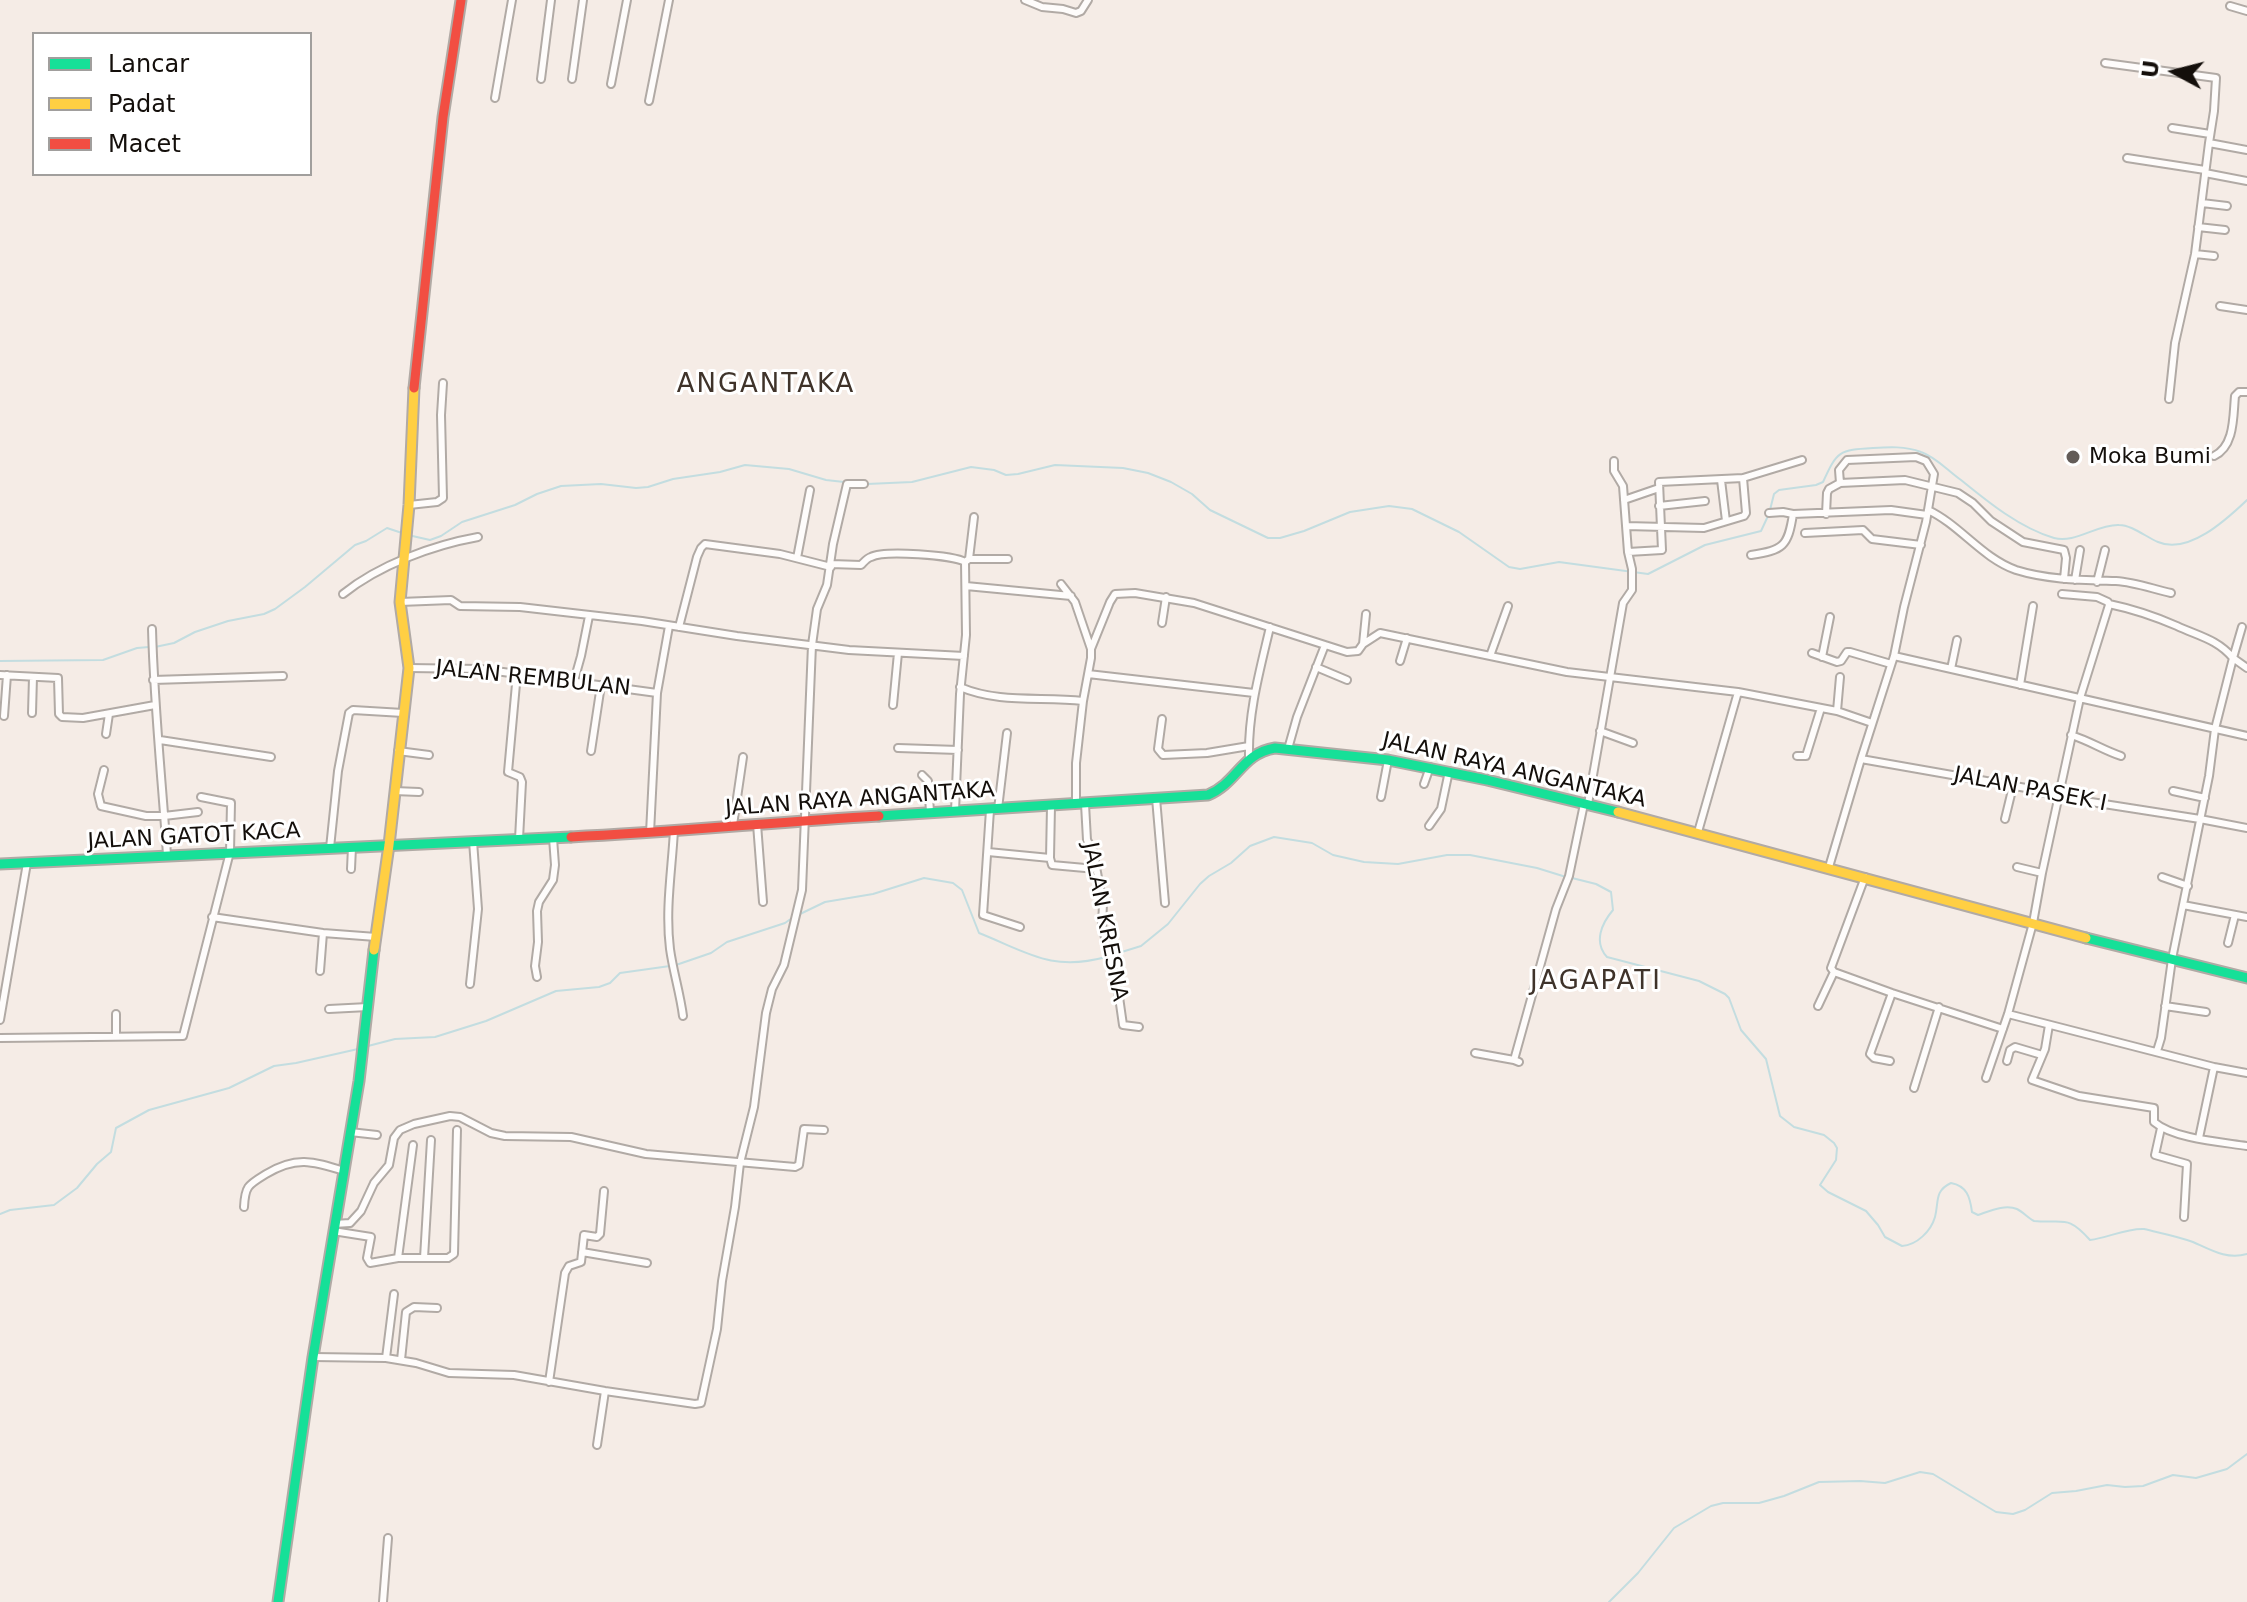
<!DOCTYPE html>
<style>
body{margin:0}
#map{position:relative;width:2247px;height:1602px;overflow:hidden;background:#f5ece6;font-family:"DejaVu Sans",sans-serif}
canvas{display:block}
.legend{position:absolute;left:32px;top:32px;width:280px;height:144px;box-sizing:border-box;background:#fff;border:2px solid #a19f9d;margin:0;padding:10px 14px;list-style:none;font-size:24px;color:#140f0b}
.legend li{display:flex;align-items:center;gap:16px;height:40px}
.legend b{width:40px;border:2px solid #a19f9d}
.north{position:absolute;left:2135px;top:32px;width:80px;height:80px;-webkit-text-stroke:6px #fff;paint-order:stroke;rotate:277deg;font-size:22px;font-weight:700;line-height:32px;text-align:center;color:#140f0b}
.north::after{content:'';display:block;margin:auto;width:28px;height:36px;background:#140f0b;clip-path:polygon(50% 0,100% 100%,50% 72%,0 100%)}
</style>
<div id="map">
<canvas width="2247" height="1602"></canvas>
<ul class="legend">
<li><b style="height:10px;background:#16e098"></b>Lancar</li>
<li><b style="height:10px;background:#ffcf43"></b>Padat</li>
<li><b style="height:10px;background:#f24e42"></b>Macet</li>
</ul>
<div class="north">U</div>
</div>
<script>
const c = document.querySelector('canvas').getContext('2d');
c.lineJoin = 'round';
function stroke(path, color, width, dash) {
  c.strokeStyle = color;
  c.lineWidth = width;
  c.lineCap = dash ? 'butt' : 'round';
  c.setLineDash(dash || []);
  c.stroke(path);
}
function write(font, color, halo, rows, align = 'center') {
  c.font = font + ' "DejaVu Sans",sans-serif';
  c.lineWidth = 6;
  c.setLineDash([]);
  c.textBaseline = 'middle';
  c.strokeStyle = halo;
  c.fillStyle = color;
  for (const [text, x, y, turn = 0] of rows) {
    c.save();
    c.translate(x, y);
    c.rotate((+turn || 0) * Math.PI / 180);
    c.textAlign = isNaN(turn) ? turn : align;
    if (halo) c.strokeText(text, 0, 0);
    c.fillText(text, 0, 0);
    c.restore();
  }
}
stroke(new Path2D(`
 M 867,484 L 912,482 L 971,467 L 994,470 L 1006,475 L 1018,474 L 1055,465 L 1123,468 L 1148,473 L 1171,482 L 1192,494 L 1210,510 L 1268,538 L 1280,538 L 1304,531 L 1350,512 L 1389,506 L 1412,509 L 1459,532 L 1509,567 L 1520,569 L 1559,562 L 1648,574 L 1705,545 L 1761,531 L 1768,516
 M 1770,510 L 1774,494 L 1779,490 L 1816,485 L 1823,482 C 1837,451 1839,450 1873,448 C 1889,447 1905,446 1921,452 C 1936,457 1948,471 1961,480 C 1988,502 2020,528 2054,538 C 2075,544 2097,524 2119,525 C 2132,525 2146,537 2158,542 C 2188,555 2226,520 2247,500
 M 408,535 L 430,540 L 441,536 L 462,522 L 515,505 L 537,494 L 561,486 L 601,484 L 636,488 L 648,487 L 673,479 L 720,472 L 745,465 L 789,469 L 826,480 L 844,482
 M 155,647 L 174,643 L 195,632 L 228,621 L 264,614 L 275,609 L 305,587 L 355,545 L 366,541 L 387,528 L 402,533
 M 0,661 L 103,660 L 137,648 L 149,647
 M 1572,878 L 1596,884 L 1611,892 L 1613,910 C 1602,923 1593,942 1607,957 L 1699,981 L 1725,994 L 1729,998 L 1741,1030 L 1766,1059 L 1780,1116 L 1794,1127 L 1824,1135 L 1834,1143 L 1837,1148 L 1836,1160 L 1820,1185 L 1828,1192 L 1866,1211 L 1878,1225 L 1885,1237 L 1902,1246 C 1917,1245 1931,1231 1935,1217 C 1939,1202 1934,1191 1951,1183 C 1967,1186 1970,1197 1972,1212 L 1978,1215 C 1990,1211 2005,1204 2017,1209 C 2023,1212 2028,1218 2034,1221 C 2064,1224 2067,1214 2090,1240 C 2108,1238 2126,1228 2144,1229 C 2160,1233 2177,1236 2193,1242 C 2211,1250 2227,1260 2247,1254
 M 798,915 L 825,902 L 873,894 L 924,878 L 953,883 L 962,890 L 979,933 C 1027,952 1051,972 1106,957
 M 1112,955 L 1141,946 L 1168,924 L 1200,884 L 1209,876 L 1231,863 L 1250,846 L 1274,837 L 1312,843 L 1333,855 L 1364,862 L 1398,864 L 1447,855 L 1470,855 L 1537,868 L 1566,877
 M 676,965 L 711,953 L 727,942 L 785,923 L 792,918
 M 368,1046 L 395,1039 L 435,1037 L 486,1021 L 556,991 L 599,987 L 610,983 L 620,973 L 670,966
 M 0,1214 L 10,1210 L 54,1205 L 77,1188 L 97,1164 L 111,1152 L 116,1128 L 149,1110 L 229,1088 L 274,1066 L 296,1063 L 358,1049
 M 1609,1602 L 1638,1573 L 1674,1528 L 1711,1506 L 1723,1503 L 1759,1503 L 1784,1496 L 1819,1482 L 1860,1481 L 1885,1483 L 1920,1472 L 1933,1474 L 1996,1512 L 2013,1514 L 2025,1510 L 2052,1493 L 2076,1491 L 2107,1485 L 2125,1487 L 2143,1486 L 2173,1475 L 2196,1478 L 2227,1469 L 2247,1454`), '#c3dde0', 2);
const street = new Path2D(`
 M 1025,0 L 1042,7 L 1063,9 L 1076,13 L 1081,11 L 1088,0
 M 2230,6 L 2247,11
 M 2105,63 L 2216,78 L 2214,111 L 2209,143
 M 541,79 L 551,0
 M 572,79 L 583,0
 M 611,84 L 627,0
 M 495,98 L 512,0
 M 649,101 L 669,0
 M 2172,128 L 2210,134
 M 2127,158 L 2205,170
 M 2205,173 L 2247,181
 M 2202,203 L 2227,206
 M 2198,227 L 2225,230
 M 2195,254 L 2214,256
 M 2220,306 L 2247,310
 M 2169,399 L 2175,343 L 2195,254 L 2209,143 L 2247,150
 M 2214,456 C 2235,446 2233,416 2235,396 L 2239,392 L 2247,392
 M 1721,480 L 1726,521
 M 1624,500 L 1659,488
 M 409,505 L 437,502 L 443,498 L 441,415 L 443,383
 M 1659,506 L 1705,501
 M 1928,510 C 1960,525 1982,558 2016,570 C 2048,580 2083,580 2116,581 C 2134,582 2153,589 2171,593
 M 1769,513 L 1783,512 L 1793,514
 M 1826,514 L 1827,493 L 1829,489 L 1840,483 L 1905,480 L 1958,493 L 1973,503 L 1991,521 L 2023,542 L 2064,550 L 2066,558 L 2064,579
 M 1626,526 L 1704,528 L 1744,516 L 1746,513 L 1743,478
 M 1805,533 L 1863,530 L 1872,539 L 1921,545
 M 1628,552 L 1662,550 L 1659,482 L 1743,478 L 1802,460
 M 1751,555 C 1783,550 1788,547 1793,514 L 1891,510 L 1927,515
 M 797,558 L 810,490
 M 969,559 L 1008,559
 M 965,562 L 969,559 L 974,517
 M 831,564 L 861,565 C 864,562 867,558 871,557 C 884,550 953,555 965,562 L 966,635 L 960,694 L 955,811
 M 2075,580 L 2080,550
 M 2097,582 L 2105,550
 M 1061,584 L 1075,602 L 1091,649
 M 966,586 L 1071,596
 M 343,594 C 379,565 433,545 478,537
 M 400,602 L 451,600 L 460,606 L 520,607 L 642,621 L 737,636 L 849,650 L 964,656
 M 2109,604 C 2133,609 2154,616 2177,626 C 2198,636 2217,639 2233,658
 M 1162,623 L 1166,597
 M 679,627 L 697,557 L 701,548 L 705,544 L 780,554 L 831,567
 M 152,629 C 154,705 162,780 167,855
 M 1363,644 L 1366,614
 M 1812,653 L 1837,662 L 1841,661 L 1847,652 L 1850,652 L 1891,664
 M 1490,656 L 1508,606
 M 1894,656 L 2247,736
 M 1822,657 L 1830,617
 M 2233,658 L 2242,627
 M 1400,661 L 1407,638
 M 1316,667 L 1347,680
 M 409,668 L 481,669 L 657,693
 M 1951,669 L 1957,640
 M 517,673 L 508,772 L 520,777 L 522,782 L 519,839
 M 1088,674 L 1254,693
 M 0,675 L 58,678 L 59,714 L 62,717 L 83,718 L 155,705
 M 153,680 L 283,676
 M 574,681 L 581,656 L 589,616
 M 2020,685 L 2033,606
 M 960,687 C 1000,704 1042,696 1083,701
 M 893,705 L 898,653
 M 1837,711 L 1840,677
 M 32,713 L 33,677
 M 4,716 L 7,675
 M 1162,719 L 1158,749 L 1163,755 L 1207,753 L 1249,746
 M 1600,731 L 1633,743
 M 106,734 L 109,714
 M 2071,735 C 2090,741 2103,750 2121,756
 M 160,740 L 271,757
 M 898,748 L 958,750
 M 1288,749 L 1297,717 L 1325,645
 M 398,751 L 429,755
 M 591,751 L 601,685
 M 1797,756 L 1806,756 L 1821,708
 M 1249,757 C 1248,712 1260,670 1270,627
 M 1861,759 L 2026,788 L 2059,797 L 2200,819 L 2247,828
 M 104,770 L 98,794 L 101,806 L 146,816 L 164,816 L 198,812
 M 922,775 L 928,781 L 930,812
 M 1424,784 L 1430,767
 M 394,791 L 419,792
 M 2173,791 L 2205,798
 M 1381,797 L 1388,760
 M 1156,798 L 1165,903
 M 1076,804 L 1076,763 L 1083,701 L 1091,658 L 1091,649 L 1110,602 L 1115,594 L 1135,593 L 1194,603 L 1347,652 L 1358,651 L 1363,644 L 1380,633 L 1567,672 L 1738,692 L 1837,711 L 1872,723
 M 1085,804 L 1087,840 L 1093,851 L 1103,904 L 1102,925 L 1119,997 L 1123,1025 L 1139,1027
 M 1588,804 L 1623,603 L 1632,590 L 1632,569 L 1628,552 L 1623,486 L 1614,471 L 1614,461
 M 998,809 L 1007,733
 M 990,810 L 983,915 L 1020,927
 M 2005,819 L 2013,786
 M 757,824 L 763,902
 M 733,825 L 743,757
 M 1429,826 L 1441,809 L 1449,771
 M 674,830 C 672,869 665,909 670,949 C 673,971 680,993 683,1016
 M 1698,832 L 1738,692
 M 650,833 L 657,693 L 669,626
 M 330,848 L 338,771 L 349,713 L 353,710 L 403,713
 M 988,852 L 1050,858 L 1051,806
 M 1050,858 L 1052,865 L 1096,869
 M 1829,867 L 1861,759 L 1894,656 L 1904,607 L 1926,522 L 1934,474 L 1926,461 L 1916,457 L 1847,460 L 1839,470 L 1840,483
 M 2017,867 L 2042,873
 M 351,869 L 352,847
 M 2162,877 L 2188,886
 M 2183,905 L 2247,917
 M 212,917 L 323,933 L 376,937
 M 2228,943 L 2235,915
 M 320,971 L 323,933
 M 1834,972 L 1892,993 L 2003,1029
 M 537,977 L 535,966 L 538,942 L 537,911 L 539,902 L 553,880 L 555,865 L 553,838
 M 470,984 L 478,909 L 473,841
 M 1818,1006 L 1834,972 L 1831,968 L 1865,877
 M 2165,1006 L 2206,1012
 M 329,1009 L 368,1007
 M 2008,1014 L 2214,1067 L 2247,1073
 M 0,1020 L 27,863
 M 2049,1025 L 2045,1049 L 2032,1080 L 2079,1096 L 2154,1108 L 2154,1122 C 2174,1139 2221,1142 2247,1146
 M 116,1036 L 116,1014
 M 0,1038 L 183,1036 L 230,852 L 231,803 L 201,797
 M 2157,1051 L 2161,1038 L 2172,959 L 2209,776 L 2215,729 L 2233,658 L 2247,668
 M 1475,1053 L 1514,1060
 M 1890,1061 L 1874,1058 L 1870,1054 L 1892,993
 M 2007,1061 L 2010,1050 L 2015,1047 L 2042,1055
 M 1519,1062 L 1514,1060 L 1556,909 L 1569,876 L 1584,804
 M 1986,1078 L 2008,1014 L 2033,923 L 2042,873 L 2080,698 L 2109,605 L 2108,602 L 2097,597 L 2062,594
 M 1914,1088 L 1939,1007
 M 2161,1128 L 2155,1155 L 2187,1164 L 2184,1217
 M 350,1132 L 377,1135
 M 2199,1138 L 2214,1067
 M 244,1207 C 245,1186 248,1185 266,1174 C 296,1156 312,1161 344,1171
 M 334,1224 L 350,1223 L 361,1211 L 374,1183 L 389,1165 L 394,1138 L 400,1130 L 414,1124 L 450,1116 L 460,1117 L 491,1133 L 505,1136 L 571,1137 L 646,1154 L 795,1167 L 799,1165 L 804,1129 L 824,1130
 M 333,1231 L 371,1237 L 367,1258 L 370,1263 L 398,1258 L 413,1145
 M 582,1252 L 647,1263
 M 398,1258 L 448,1258 L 454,1254 L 457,1130
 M 424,1258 L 431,1140
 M 313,1357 L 386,1358 L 416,1363 L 449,1373 L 514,1375 L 605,1391 L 695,1404 L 701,1403 L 717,1329 L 722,1281 L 735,1207 L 740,1163 L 754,1107 L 766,1013 L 772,989 L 784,965 L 802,890 L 812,645 L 817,609 L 827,585 L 833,544 L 847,484 L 864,484
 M 386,1358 L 394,1294
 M 401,1360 L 406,1312 L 414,1307 L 437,1308
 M 549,1382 L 565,1273 L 569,1266 L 581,1262 L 584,1235 L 597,1237 L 600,1234 L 604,1191
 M 597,1445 L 605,1391
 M 383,1602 L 388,1538`);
const fast = new Path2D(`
 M 879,816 L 1208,795 C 1237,783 1242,753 1275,748 L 1388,760 L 1487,780 L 1618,812
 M 0,864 L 571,837
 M 2086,938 L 2247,978
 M 278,1602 L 313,1357 L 359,1081 L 374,950`);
const slow = new Path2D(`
 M 1618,812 L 2086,938
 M 374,950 L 389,845 L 409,668 L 400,602 L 409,505 L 414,388`);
const jam = new Path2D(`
 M 414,388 L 443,117 L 461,0
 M 571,837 C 674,832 776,822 879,816`);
stroke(street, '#b1aaa5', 10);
stroke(fast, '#b1aaa5', 13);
stroke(slow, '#b1aaa5', 13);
stroke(jam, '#b1aaa5', 13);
stroke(street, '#fefcfb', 6);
stroke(fast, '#16e098', 9);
stroke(slow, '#ffcf43', 9);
stroke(jam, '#f24e42', 9);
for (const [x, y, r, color] of [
 [2073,457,8,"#635c58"]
]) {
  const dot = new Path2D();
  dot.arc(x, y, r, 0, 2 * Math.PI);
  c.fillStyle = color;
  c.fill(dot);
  stroke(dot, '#fff', 3);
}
write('22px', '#140f0b', '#fff', [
 ["Moka Bumi",2089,457]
], 'left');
write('22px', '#140f0b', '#fff', [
 ["JALAN REMBULAN",533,679,6],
 ["JALAN RAYA ANGANTAKA",1514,771,13],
 ["JALAN PASEK I",2030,790,11],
 ["JALAN RAYA ANGANTAKA",860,800,-4],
 ["JALAN GATOT KACA",194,837,-3],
 ["JALAN KRESNA",1104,922,79]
]);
c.letterSpacing = '2px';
write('26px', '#3f332a', '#fff', [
 ["ANGANTAKA",766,385],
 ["JAGAPATI",1596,982]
]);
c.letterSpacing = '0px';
</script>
